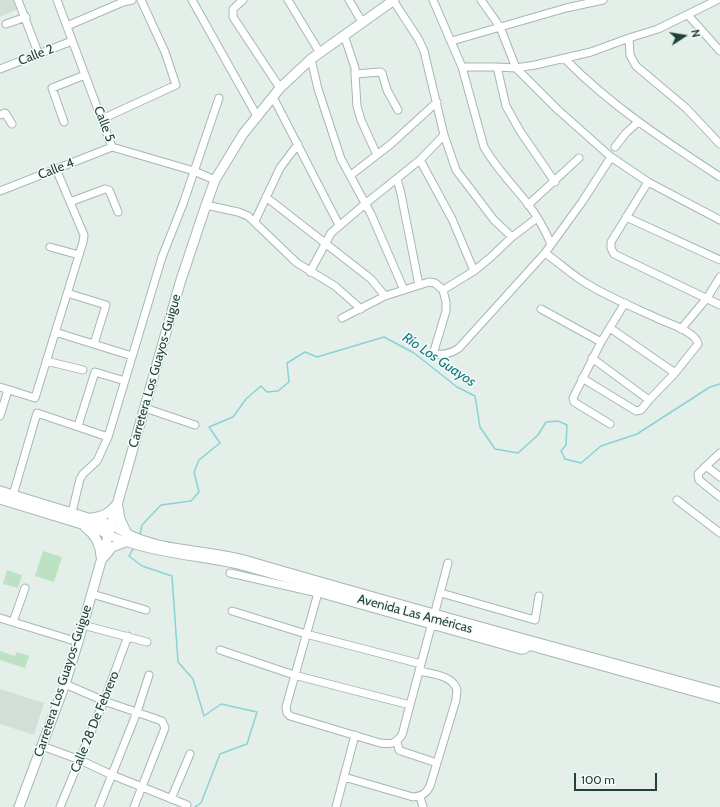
<!DOCTYPE html>
<meta charset="utf-8">
<style>
body{margin:0}
#map{position:relative;width:720px;height:807px;overflow:hidden;background:#e4efe9;font-family:Cabin,sans-serif}
canvas{display:block}
.north{position:absolute;left:664px;top:16px;width:40px;height:40px;-webkit-text-stroke:3px #f5fbf8;paint-order:stroke;rotate:78deg;font-size:11px;font-weight:700;line-height:16px;text-align:center;color:#224237}
.north::after{content:'';display:block;margin:auto;width:14px;height:18px;background:#224237;clip-path:polygon(50% 0,100% 100%,50% 72%,0 100%)}
.scale{position:absolute;left:574px;top:773px;width:83px;height:18px;box-sizing:border-box;border:2px solid #224237;border-top:0;padding-left:5px;font-size:12px;line-height:14px;white-space:nowrap;color:#224237;-webkit-text-stroke:3px #f5fbf8;paint-order:stroke}
</style>
<div id="map">
<canvas width="720" height="807"></canvas>
<div class="north">N</div>
<div class="scale">100 m</div>
</div>
<script>
const c = document.querySelector('canvas').getContext('2d');
c.lineJoin = 'round';
function fillPath(path, color) {
  c.fillStyle = color;
  c.fill(path, 'evenodd');
}
function stroke(path, color, width, dash) {
  c.strokeStyle = color;
  c.lineWidth = width;
  c.lineCap = dash ? 'butt' : 'round';
  c.setLineDash(dash || []);
  c.stroke(path);
}
function write(font, color, halo, rows, align = 'center') {
  c.font = font + ' Cabin,sans-serif';
  c.lineWidth = 3;
  c.setLineDash([]);
  c.textBaseline = 'middle';
  c.strokeStyle = halo;
  c.fillStyle = color;
  for (const [text, x, y, turn = 0] of rows) {
    c.save();
    c.translate(x, y);
    c.rotate((+turn || 0) * Math.PI / 180);
    c.textAlign = isNaN(turn) ? turn : align;
    if (halo) c.strokeText(text, 0, 0);
    c.fillText(text, 0, 0);
    c.restore();
  }
}
fillPath(new Path2D(`
 M 0,0 L 17,0 L 20,8 L 0,17 Z
 M 0,689 L 44,703 L 34,735 L 0,724 Z`), '#d2dfd8');
fillPath(new Path2D(`
 M 43,551 L 62,557 L 54,582 L 35,576 Z
 M 7,570 L 22,575 L 18,588 L 3,584 Z
 M 0,651 L 15,656 L 17,652 L 29,656 L 25,668 L 0,660 Z`), '#bce1c3');
stroke(new Path2D(`
 M 140,535 L 142,525 L 161,505 L 191,501 L 199,492 L 194,472 L 199,460 L 220,443 L 209,427 L 233,417 L 246,399 L 261,386 L 267,392 L 278,391 L 289,382 L 287,363 L 305,352 L 317,357 L 384,337 L 414,353 L 457,387 L 475,396 L 480,427 L 495,449 L 518,453 L 538,435 L 546,422 L 558,421 L 567,425 L 566,445 L 561,451 L 565,459 L 581,463 L 601,446 L 637,434 L 710,387 L 720,384
 M 134,547 L 129,556 L 142,566 L 172,576 L 178,662 L 193,679 L 204,716 L 221,704 L 257,712 L 247,744 L 220,754 L 201,803 L 195,807`), '#89d2d7', 1.5);
const minor = new Path2D(`
 M 18,0 L 39,55
 M 57,0 L 112,147
 M 192,0 L 257,116
 M 243,0 L 233,9 L 233,17 L 280,88
 M 288,0 L 320,53
 M 349,0 L 362,22
 M 393,0 L 419,40 L 424,51 L 444,135 L 456,170 L 494,220 L 512,237
 M 433,0 L 462,67 L 484,147 C 496,168 513,185 528,204 C 537,216 545,230 551,244
 M 481,0 L 500,27 L 516,68 L 557,109 L 611,157 L 648,182 L 720,220
 M 688,15 L 720,51
 M 6,24 L 26,17
 M 67,26 L 123,2 L 132,0
 M 344,35 L 355,68 L 355,74 L 380,72 L 382,73 L 387,90 L 398,110
 M 629,38 L 630,55 L 636,66 L 686,108 L 720,144
 M 452,41 L 566,8 L 603,0
 M 311,59 L 318,89 L 341,159 L 371,214 L 404,290
 M 565,59 C 611,106 665,141 720,177
 M 462,67 L 497,67 L 516,68 L 535,65 L 591,52 L 629,38 L 658,29 L 717,0
 M 497,67 L 506,106 L 520,131 L 555,182
 M 0,69 L 72,41
 M 355,74 L 357,106 L 361,120 L 377,155
 M 273,97 L 339,225
 M 0,115 L 5,113 L 12,124
 M 102,119 L 176,85 L 165,52 L 141,0
 M 64,122 L 52,88 L 85,75
 M 112,147 L 194,171 L 215,180
 M 615,147 L 626,133 L 638,122
 M 420,160 L 452,219 L 474,271
 M 351,175 L 391,144 L 437,102
 M 397,179 L 401,194 L 419,285
 M 648,182 L 611,242 L 611,248 L 614,254 L 720,305
 M 0,191 L 112,147
 M 266,197 L 371,279 L 385,296
 M 70,202 L 105,189 L 109,190 L 118,212
 M 206,205 L 238,212 L 248,216 L 297,263 L 335,286 L 361,309
 M 528,205 L 579,158
 M 626,217 L 720,260
 M 255,221 L 280,168 L 298,144
 M 50,247 L 79,255
 M 545,253 C 558,262 570,273 584,282 C 608,297 635,308 661,320 C 671,324 697,333 698,344 L 675,373 L 649,400 L 592,358
 M 310,272 L 331,233 L 365,204 L 420,160 L 444,135
 M 443,290 L 446,302 L 446,311 L 434,351 L 436,354 C 444,355 452,353 459,348 L 545,253 L 582,202 L 611,157
 M 67,293 L 106,305 L 94,344
 M 541,309 L 601,342
 M 342,318 L 385,296 L 429,282 L 435,283 L 443,290 L 474,271 L 491,257 L 512,237 L 537,218
 M 610,328 L 675,373
 M 681,329 L 707,298 L 720,277
 M 55,332 L 132,356
 M 46,361 L 83,370
 M 582,378 L 636,411 L 641,410 L 649,400
 M 0,387 L 35,398 L 83,242 L 84,235 L 56,169
 M 145,408 L 195,425
 M 0,416 L 8,390
 M 610,424 L 574,402 L 573,398 L 601,342 L 625,303
 M 78,426 L 95,372 L 125,381
 M 720,453 L 706,466 L 720,477
 M 706,466 L 698,474 L 699,480 L 720,497
 M 13,495 L 37,413 L 108,437
 M 677,500 L 720,533
 M 72,512 L 80,479 L 83,474 L 97,461 L 108,437 L 162,257 L 183,204 L 219,98
 M 230,573 L 318,593 L 520,650 L 524,650 L 530,646
 M 318,593 L 286,707 L 287,713 L 290,716 L 380,743 C 391,744 394,745 402,735 L 448,563
 M 441,593 L 535,620 L 539,596
 M 92,594 L 146,610
 M 232,611 L 306,634 L 421,664
 M 0,618 L 78,642
 M 13,622 L 25,588
 M 83,625 L 147,642
 M 220,650 L 294,675 L 410,705
 M 65,684 L 104,701 L 162,721 L 165,728 L 134,807
 M 397,742 L 399,750 L 401,751 L 437,763
 M 42,746 L 80,760 L 112,775 L 187,805
 M 344,777 L 413,797 C 422,796 426,794 430,786 L 456,700 C 456,697 457,692 457,690 C 453,675 431,674 420,671
 M 420,797 L 423,807
 M 171,799 L 190,754
 M 60,807 L 104,701 L 128,636
 M 99,807 L 137,712 L 149,675
 M 336,807 L 355,735`);
const tertiary = new Path2D(`
 M 111,525 C 131,537 154,545 177,548 C 200,552 223,554 246,560 C 403,606 562,649 720,692
 M 109,535 C 149,553 193,555 236,564 L 720,699`);
const secondary = new Path2D(`
 M 0,491 L 111,525
 M 0,499 L 98,529 L 109,535
 M 118,507 L 120,519 L 127,534
 M 92,518 C 103,517 110,513 117,504
 M 85,527 C 95,534 100,543 101,556
 M 104,557 L 112,547 L 125,542
 M 19,807 L 65,684 L 78,642 L 180,283 L 206,205 L 215,180 L 243,134 L 280,88 L 311,59 L 394,0`);
stroke(minor, '#a6b8b0', 9);
stroke(tertiary, '#a6b8b0', 10);
stroke(secondary, '#a2bbb0', 11);
stroke(minor, '#fff', 7);
stroke(tertiary, '#fff', 8);
stroke(secondary, '#fff', 9);
write('13px', '#224237', '#f5fbf8', [
 ["Calle 2",36,55,-21],
 ["Calle 5",104,124,69],
 ["Calle 4",56,169,-21],
 ["Carretera Los Guayos-Guigue",155,371,-74],
 ["Avenida Las Américas",415,614,15],
 ["Carretera Los Guayos-Guigue",63,681,-72],
 ["Calle 28 De Febrero",95,722,-68]
]);
write('italic 14px', '#167b84', '#f5fbf8', [
 ["Río Los Guayos",439,360,34]
]);
</script>
